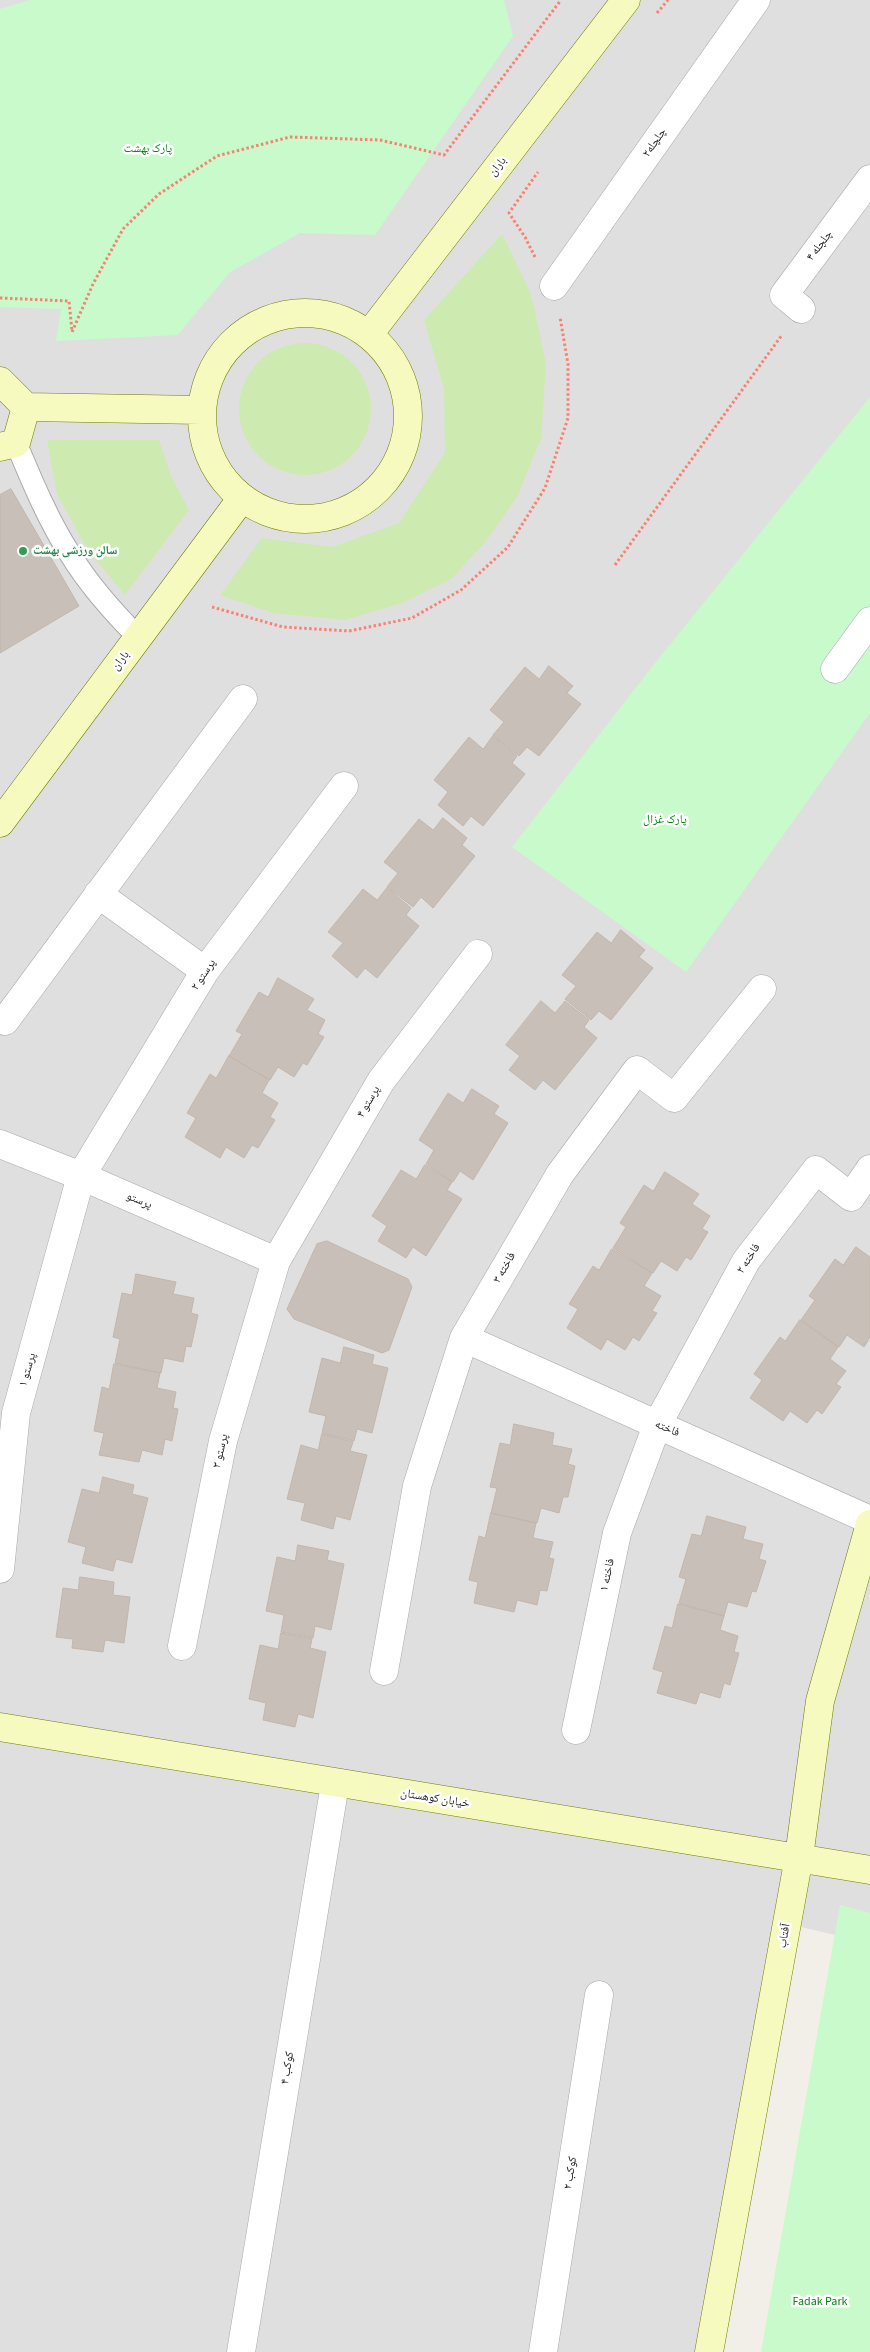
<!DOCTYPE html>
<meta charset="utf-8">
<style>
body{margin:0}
canvas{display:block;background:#f2efe9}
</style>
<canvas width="870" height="2352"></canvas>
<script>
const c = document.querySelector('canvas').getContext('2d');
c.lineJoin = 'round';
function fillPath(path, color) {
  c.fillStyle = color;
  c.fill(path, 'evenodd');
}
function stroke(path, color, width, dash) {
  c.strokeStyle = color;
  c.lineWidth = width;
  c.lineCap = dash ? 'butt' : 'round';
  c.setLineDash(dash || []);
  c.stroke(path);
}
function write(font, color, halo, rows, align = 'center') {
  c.font = font + ' "Source Sans 3","Noto Naskh Arabic",sans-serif';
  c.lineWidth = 5;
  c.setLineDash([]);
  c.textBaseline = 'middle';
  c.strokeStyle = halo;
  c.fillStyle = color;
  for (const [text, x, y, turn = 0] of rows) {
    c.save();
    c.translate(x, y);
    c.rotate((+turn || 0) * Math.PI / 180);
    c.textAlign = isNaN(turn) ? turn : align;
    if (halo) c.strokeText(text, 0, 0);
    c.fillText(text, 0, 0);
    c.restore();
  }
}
fillPath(new Path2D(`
 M 0,0 L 870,0 L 870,1943 L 788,1924 L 717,2352 L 0,2352 Z`), '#e0dfdf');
fillPath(new Path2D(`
 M 502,234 L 531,294 L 546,363 L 541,439 L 517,497 L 487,540 L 451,579 L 402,603 L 345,620 L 273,613 L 220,595 L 262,538 L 332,547 L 399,523 L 445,453 L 444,389 L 424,320 Z
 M239 409a66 66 0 1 1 132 0a66 66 0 1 1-132 0Z
 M 47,440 L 159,440 L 171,476 L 189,510 L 125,595 L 89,552 L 57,494 Z`), '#cdebb0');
fillPath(new Path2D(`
 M 30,0 L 504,0 L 513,36 L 375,235 L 300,233 L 230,272 L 178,335 L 56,341 L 61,309 L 0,307 L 0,9 Z
 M 870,397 L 870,713 L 686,972 L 512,847 L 651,668 Z
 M 840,1905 L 870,1913 L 870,2352 L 761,2352 Z`), '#c8facc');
const building = new Path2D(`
 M 11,489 L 79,606 L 0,653 L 0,495 Z
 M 549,666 L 573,686 L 567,693 L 581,704 L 539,756 L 527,747 L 519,756 L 493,735 L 504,722 L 490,710 L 525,667 L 539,679 Z
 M 493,736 L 517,756 L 512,763 L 525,774 L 483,826 L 471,816 L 463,826 L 438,805 L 448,792 L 434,780 L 469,737 L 483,749 Z
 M 443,818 L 467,838 L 462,845 L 475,856 L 433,908 L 421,897 L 413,907 L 387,887 L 398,873 L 384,862 L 419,819 L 433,830 Z
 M 387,888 L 411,908 L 406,915 L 419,926 L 377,978 L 365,968 L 357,978 L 332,956 L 343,943 L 328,932 L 363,889 L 377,900 Z
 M 621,930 L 645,950 L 639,957 L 653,968 L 611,1020 L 599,1011 L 591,1020 L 565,999 L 576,986 L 562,975 L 597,932 L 611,943 Z
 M 278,978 L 314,999 L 307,1010 L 325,1020 L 318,1034 L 324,1037 L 307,1065 L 303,1063 L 294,1077 L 278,1067 L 270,1080 L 229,1056 L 242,1034 L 236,1031 L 259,992 L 268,997 Z
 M 541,1001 L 555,1013 L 565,1001 L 589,1020 L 584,1027 L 597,1038 L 555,1090 L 543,1080 L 535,1090 L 509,1070 L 520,1056 L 506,1045 Z
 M 229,1056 L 269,1080 L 262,1093 L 278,1103 L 270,1117 L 275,1120 L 258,1148 L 252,1145 L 244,1158 L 226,1147 L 220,1158 L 185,1137 L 196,1118 L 187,1113 L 210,1074 L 216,1078 Z
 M 472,1089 L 499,1106 L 494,1114 L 508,1123 L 473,1180 L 460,1171 L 453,1182 L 426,1164 L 434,1150 L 419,1140 L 448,1093 L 463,1103 Z
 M 425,1165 L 452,1182 L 447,1190 L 462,1199 L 426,1256 L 413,1247 L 406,1258 L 378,1241 L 387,1226 L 372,1216 L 401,1170 L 416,1179 Z
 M 665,1172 L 699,1194 L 692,1204 L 710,1216 L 702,1229 L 708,1232 L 691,1260 L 686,1257 L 677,1271 L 661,1261 L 653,1273 L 613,1248 L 626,1227 L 620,1223 L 644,1185 L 653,1191 Z
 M 327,1241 L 408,1279 L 412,1287 L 389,1350 L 382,1353 L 294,1319 L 287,1309 L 317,1244 Z
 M 856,1247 L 870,1257 L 870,1337 L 864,1347 L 847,1335 L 839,1347 L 801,1320 L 815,1300 L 809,1296 L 835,1259 L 843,1265 Z
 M 612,1249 L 652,1273 L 644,1286 L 661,1296 L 652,1311 L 657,1313 L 639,1341 L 633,1337 L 625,1350 L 607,1339 L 601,1350 L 567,1328 L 578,1309 L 569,1304 L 593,1266 L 599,1270 Z
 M 136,1274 L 176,1282 L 173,1294 L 194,1298 L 191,1313 L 198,1315 L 191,1347 L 186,1346 L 183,1362 L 164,1358 L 161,1373 L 115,1363 L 120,1339 L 113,1337 L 122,1293 L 132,1295 Z
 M 800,1320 L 838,1347 L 830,1359 L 846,1371 L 836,1384 L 841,1387 L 822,1414 L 817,1410 L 807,1423 L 790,1411 L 783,1421 L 750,1398 L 762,1380 L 754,1374 L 780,1337 L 785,1341 Z
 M 344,1347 L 374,1355 L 372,1364 L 388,1368 L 372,1433 L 357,1429 L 354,1441 L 322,1433 L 326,1416 L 309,1412 L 322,1358 L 340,1363 Z
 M 114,1364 L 160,1373 L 157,1388 L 176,1392 L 173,1408 L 178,1409 L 172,1441 L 165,1439 L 162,1455 L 142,1450 L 139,1462 L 99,1455 L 104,1433 L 94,1431 L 102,1387 L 109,1389 Z
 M 514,1424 L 554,1433 L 552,1445 L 572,1449 L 568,1464 L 575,1466 L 568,1497 L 563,1497 L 559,1513 L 541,1508 L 537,1523 L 491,1513 L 497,1488 L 490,1487 L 500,1443 L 510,1445 Z
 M 322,1434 L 353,1442 L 350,1451 L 367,1455 L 350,1520 L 336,1516 L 333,1529 L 301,1520 L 305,1503 L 287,1499 L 301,1445 L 318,1450 Z
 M 103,1477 L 134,1485 L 132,1494 L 148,1498 L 132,1563 L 116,1559 L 113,1571 L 82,1563 L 86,1547 L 68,1542 L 82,1489 L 99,1493 Z
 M 491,1513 L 536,1523 L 533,1538 L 553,1542 L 549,1558 L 554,1559 L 547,1591 L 540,1590 L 537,1605 L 517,1600 L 514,1612 L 474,1603 L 478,1582 L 469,1580 L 479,1536 L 485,1538 Z
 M 707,1516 L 746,1527 L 743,1539 L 763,1544 L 759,1559 L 766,1561 L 756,1592 L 752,1591 L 747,1607 L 728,1602 L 724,1616 L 679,1603 L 686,1579 L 679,1577 L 692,1534 L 701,1536 Z
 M 298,1545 L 329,1551 L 327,1560 L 344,1564 L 331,1630 L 315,1626 L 313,1638 L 281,1632 L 284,1615 L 266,1611 L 277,1557 L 295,1561 Z
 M 80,1577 L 114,1582 L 113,1595 L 130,1597 L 124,1643 L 105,1640 L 103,1652 L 72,1648 L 73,1639 L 56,1637 L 63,1588 L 78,1590 Z
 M 678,1604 L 724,1616 L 720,1630 L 738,1636 L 734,1652 L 739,1653 L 730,1685 L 724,1683 L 720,1698 L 700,1692 L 696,1704 L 657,1693 L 663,1672 L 653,1669 L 665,1626 L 672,1628 Z
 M 281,1633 L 312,1639 L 310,1648 L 326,1652 L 313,1718 L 298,1714 L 295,1727 L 263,1720 L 266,1703 L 249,1699 L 260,1645 L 278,1649 Z`);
fillPath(building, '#c7bfb8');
stroke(building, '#c4b6ab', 1);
const lane = new Path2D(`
 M 16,443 C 32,481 48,520 70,554 C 89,585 113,612 138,637`);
const street = new Path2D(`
 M 554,286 L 756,0
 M 801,309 L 784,295 L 870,179
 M 835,669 L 870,621
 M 98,894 L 205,971
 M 5,1021 L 243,699
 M 0,1144 L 81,1176 L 276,1261
 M 464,1338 L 870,1520
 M 0,1569 L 16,1413 L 81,1176 L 205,971 L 344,786
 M 182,1646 L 223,1441 L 276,1261 L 381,1081 L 478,954
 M 384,1671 L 417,1486 L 464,1338 L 560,1174 L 637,1070 L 674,1098 L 762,989
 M 576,1730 L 617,1533 L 657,1425 L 746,1261 L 816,1170 L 851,1197 L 870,1169
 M 241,2352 L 335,1784
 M 543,2352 L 599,1995`);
const secondary = new Path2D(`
 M202 416a103 103 0 1 1 206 0a103 103 0 1 1-206 0Z
 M 370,333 L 626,0
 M 0,381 L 26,407
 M 0,447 L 16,443 L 26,407 L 201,410
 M 0,823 L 242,498
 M 0,1727 L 870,1870
 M 709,2352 L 799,1857 L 820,1701 L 870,1524`);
stroke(lane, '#a9a9a9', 23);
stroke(street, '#a9a9a9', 29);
stroke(secondary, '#707d05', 29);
stroke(new Path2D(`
 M 657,13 L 668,0
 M 535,257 L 525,237 L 509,213 L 538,172
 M 0,298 L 69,301 L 72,331
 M 72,332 L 93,284 L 123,229 L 159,194 L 217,156 L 290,137 L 380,140 L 444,155 L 561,0
 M 615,565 L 782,335
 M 212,607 L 283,627 L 349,631 L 412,618 L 461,590 L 508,547 L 545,488 L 568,418 L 568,364 L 560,317`), '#fa8072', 3, [2.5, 2.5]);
stroke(lane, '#fff', 21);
stroke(street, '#fff', 28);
stroke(secondary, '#f7fabf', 28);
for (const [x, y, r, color] of [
 [23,551,5,"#2e9e5b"]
]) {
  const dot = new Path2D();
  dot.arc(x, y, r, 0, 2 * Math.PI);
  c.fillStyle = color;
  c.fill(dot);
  stroke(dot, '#fff', 2);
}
write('12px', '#222', '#fff', [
 ["چلچله۲",655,143,-55],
 ["باران",498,167,-52],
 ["چلچله ۴",820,246,-53],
 ["باران",121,661,-53],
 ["پرستو ۲",204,975,-57],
 ["پرستو ۴",369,1102,-60],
 ["پرستو",139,1201,23],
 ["فاخته ۲",749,1259,-57],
 ["فاخته ۳",505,1268,-60],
 ["پرستو ۱",28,1370,-74],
 ["فاخته",667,1429,24],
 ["پرستو ۳",221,1451,-77],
 ["فاخته ۱",608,1575,-78],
 ["خیابان کوهستان",435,1799,9],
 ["آفتاب",785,1936,-80],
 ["کوکب ۴",288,2068,-81],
 ["کوکب ۲",571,2173,-81]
]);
write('12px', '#0c8416', '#fff', [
 ["پارک بهشت",148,149],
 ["پارک غزال",665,820],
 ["Fadak Park",820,2302]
]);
write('bold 12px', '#27864d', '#fff', [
 ["سالن ورزشی بهشت",33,551]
], 'left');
</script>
